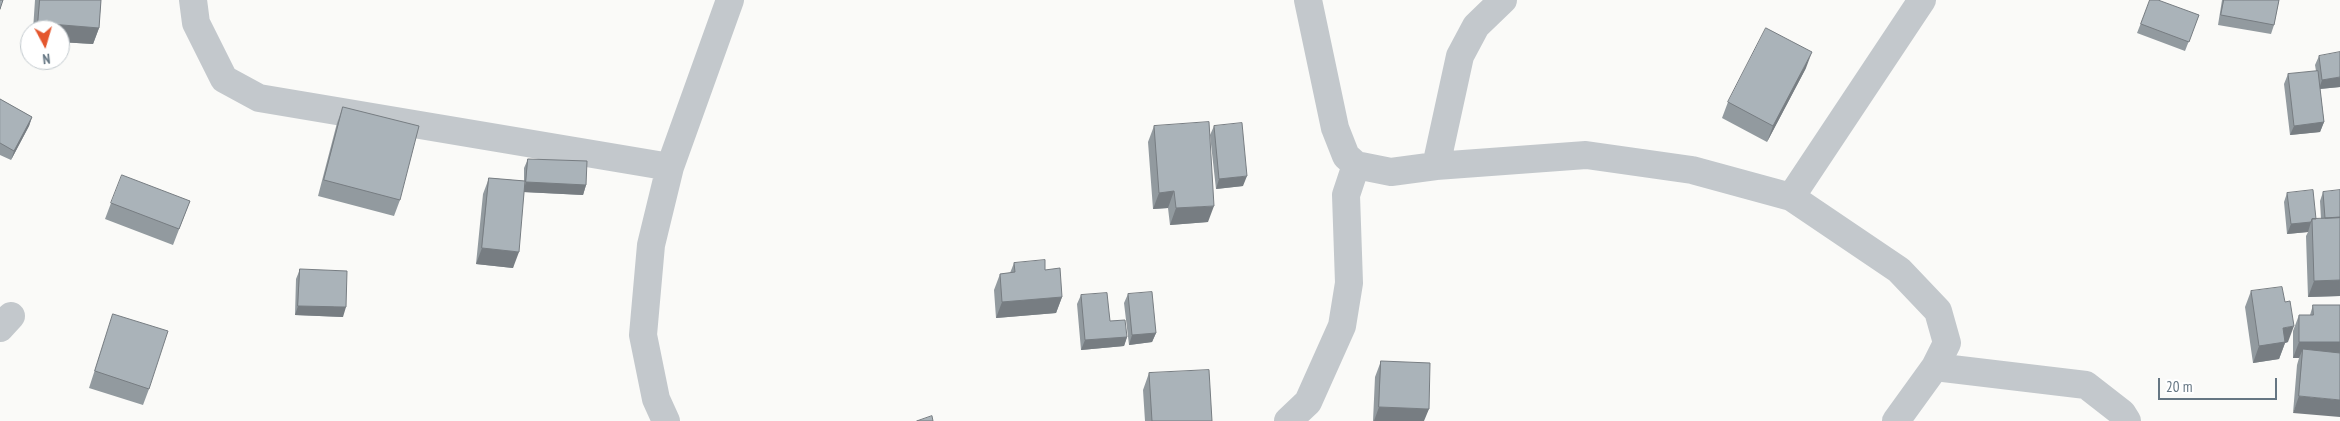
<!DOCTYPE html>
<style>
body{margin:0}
#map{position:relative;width:2340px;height:421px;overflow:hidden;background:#fafaf8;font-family:"PT Sans Narrow",sans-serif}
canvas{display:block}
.north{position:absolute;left:20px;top:20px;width:50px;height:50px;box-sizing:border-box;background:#fff;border:1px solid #c1c8cd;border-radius:50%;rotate:174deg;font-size:14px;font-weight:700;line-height:20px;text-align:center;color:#657683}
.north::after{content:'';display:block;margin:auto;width:18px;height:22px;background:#e4572e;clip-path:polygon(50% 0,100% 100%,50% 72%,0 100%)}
.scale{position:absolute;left:2158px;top:378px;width:119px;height:22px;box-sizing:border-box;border:2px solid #657683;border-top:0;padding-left:6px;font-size:15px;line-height:18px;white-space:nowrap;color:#657683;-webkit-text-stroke:4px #fff;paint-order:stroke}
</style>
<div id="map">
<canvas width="2340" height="421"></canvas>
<div class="north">N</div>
<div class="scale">20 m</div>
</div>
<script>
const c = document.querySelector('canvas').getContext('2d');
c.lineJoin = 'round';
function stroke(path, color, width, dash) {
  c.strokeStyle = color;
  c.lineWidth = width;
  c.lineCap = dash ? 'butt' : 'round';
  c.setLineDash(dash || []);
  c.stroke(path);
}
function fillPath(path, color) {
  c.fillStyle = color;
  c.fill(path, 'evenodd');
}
stroke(new Path2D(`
 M 193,0 L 196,23 L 224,79 L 259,98 L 670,167
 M 1308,0 L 1335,128 L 1346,156 L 1356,165 L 1391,172 L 1436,166 L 1586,155 L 1692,170 L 1791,197 L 1899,270 L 1938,311 L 1947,343 L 1935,367 L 1896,421
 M 1436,166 L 1460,56 L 1476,26 L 1503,0
 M 1791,197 L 1922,0
 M 0,328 L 11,316
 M 1935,367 L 2086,385 L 2122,413 L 2127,421
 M 666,421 L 656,399 L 643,335 L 651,245 L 670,167 L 730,0
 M 1288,421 L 1308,402 L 1342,326 L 1349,283 L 1346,195 L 1356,165`), '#c3c8cc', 28);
fillPath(new Path2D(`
 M 35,0 L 101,0 L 99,28 L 93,44 L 60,42 L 60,30 L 33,30 Z
 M 2150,0 L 2199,15 L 2185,51 L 2137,33 Z
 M 2222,0 L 2279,0 L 2274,25 L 2271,34 L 2218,25 Z
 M 2319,56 L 2340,87 L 2320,89 L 2324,122 L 2320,132 L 2290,135 L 2284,84 L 2288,74 L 2316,71 L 2315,65 Z
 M 1806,68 L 1767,142 L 1722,118 L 1728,102 Z
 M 0,99 L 32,117 L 29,126 L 11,160 L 0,155 Z
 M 343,107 L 400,200 L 394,216 L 318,196 L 337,123 Z
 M 1154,126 L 1208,222 L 1170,225 L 1168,208 L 1153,209 L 1148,142 Z
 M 1214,126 L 1243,186 L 1216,189 L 1210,135 Z
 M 528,159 L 586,185 L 583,195 L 524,192 L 513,268 L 476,264 L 483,194 L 489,178 L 524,181 L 524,168 Z
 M 2323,192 L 2340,296 L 2308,297 L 2306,236 L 2308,232 L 2287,234 L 2284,202 L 2287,193 L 2316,219 L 2321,219 L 2320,201 Z
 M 190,201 L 173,245 L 105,219 L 111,203 Z
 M 1014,263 L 1045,270 L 1062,297 L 1056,313 L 996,318 L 994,290 L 1000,274 L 1010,273 Z
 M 300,269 L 343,317 L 295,315 L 296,279 Z
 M 2251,291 L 2288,342 L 2285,343 L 2279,359 L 2253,363 L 2245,307 Z
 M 1128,294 L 1156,333 L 1152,342 L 1129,345 L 1124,303 Z
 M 1081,295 L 1127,337 L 1124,346 L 1081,350 L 1077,304 Z
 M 2313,305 L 2340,305 L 2293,413 L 2297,365 L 2299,358 L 2293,358 L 2293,331 L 2299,315 L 2310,315 Z
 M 113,314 L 149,389 L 143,405 L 89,388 Z
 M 1381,361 L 1424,421 L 1373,421 L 1375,377 Z
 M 1149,373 L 1212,421 L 1145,421 L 1143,390 Z`), '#929a9f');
fillPath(new Path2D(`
 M 38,23 L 99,28 L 93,44 L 60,42 L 60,30 L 36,30 Z
 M 1812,52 L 1806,68 L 1767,142 L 1773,126 Z
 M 2340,77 L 2340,87 L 2319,89 L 2322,80 Z
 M 32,117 L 29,126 L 11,160 L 14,151 Z
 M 2324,122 L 2320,132 L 2290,135 L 2294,126 Z
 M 1247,176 L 1243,186 L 1216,189 L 1219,179 Z
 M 526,182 L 586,185 L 583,195 L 523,192 Z
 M 1174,191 L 1168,208 L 1153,209 L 1159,193 Z
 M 1214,206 L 1208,222 L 1170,225 L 1176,208 Z
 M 2340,217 L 2340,226 L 2321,227 L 2325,218 Z
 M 2311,222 L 2308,232 L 2287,234 L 2291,224 Z
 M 482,248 L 519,252 L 513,268 L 476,264 Z
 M 2340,280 L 2340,296 L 2308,297 L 2314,281 Z
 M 1062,297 L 1056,313 L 996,318 L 1002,302 Z
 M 298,306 L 346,307 L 343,317 L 295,315 Z
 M 2294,326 L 2288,342 L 2285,343 L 2279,359 L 2253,363 L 2259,346 L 2283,328 Z
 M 1156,333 L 1152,342 L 1129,345 L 1132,335 Z
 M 1127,337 L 1124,346 L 1081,350 L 1085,340 Z
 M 2299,342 L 2340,342 L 2340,358 L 2303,349 L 2299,358 L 2293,358 Z
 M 2299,396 L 2340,400 L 2340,417 L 2293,413 Z
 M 1379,407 L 1429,409 L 1424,421 L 1374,421 Z`), '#777d82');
const building = new Path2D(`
 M 0,0 L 3,0 L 0,9 Z
 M 40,0 L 101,0 L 99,28 L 38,23 Z
 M 2150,0 L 2158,0 L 2199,15 L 2189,42 L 2141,24 Z
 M 2224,0 L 2279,0 L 2274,25 L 2221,15 Z
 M 1766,28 L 1812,52 L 1773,126 L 1728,102 Z
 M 2340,52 L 2340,77 L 2322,80 L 2319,56 Z
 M 2318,71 L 2324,122 L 2294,126 L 2288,74 Z
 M 0,99 L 32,117 L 14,151 L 0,143 Z
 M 343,107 L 419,126 L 400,200 L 324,180 Z
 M 1209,122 L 1214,206 L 1176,208 L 1174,191 L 1159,193 L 1154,126 Z
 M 1242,123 L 1247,176 L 1219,179 L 1214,126 Z
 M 528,159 L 587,161 L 586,185 L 526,182 Z
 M 122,175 L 190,201 L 179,229 L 111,203 Z
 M 489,178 L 525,181 L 519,252 L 482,248 Z
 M 2313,190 L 2316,219 L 2312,219 L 2311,222 L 2291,224 L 2287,193 Z
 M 2340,190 L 2340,217 L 2325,218 L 2323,192 Z
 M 2340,218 L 2340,280 L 2314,281 L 2312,219 Z
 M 1045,260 L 1045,270 L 1060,268 L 1062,297 L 1002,302 L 1000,274 L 1015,272 L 1014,263 Z
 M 300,269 L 347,271 L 346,307 L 298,306 Z
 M 2282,287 L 2285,302 L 2290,301 L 2294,326 L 2283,328 L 2285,342 L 2259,346 L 2251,291 Z
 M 1152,292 L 1156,333 L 1132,335 L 1128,294 Z
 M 1107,293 L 1110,321 L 1125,320 L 1127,337 L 1085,340 L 1081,295 Z
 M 2313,305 L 2340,305 L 2340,342 L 2299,342 L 2299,315 L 2313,315 Z
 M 113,314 L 168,331 L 149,389 L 95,371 Z
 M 2303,349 L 2340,353 L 2340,400 L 2299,396 Z
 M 1381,361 L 1430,363 L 1429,409 L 1379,407 Z
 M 1209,370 L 1212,421 L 1152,421 L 1149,373 Z
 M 932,416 L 933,421 L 917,421 Z`);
fillPath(building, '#aab3b9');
stroke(building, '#777d82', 1);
</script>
